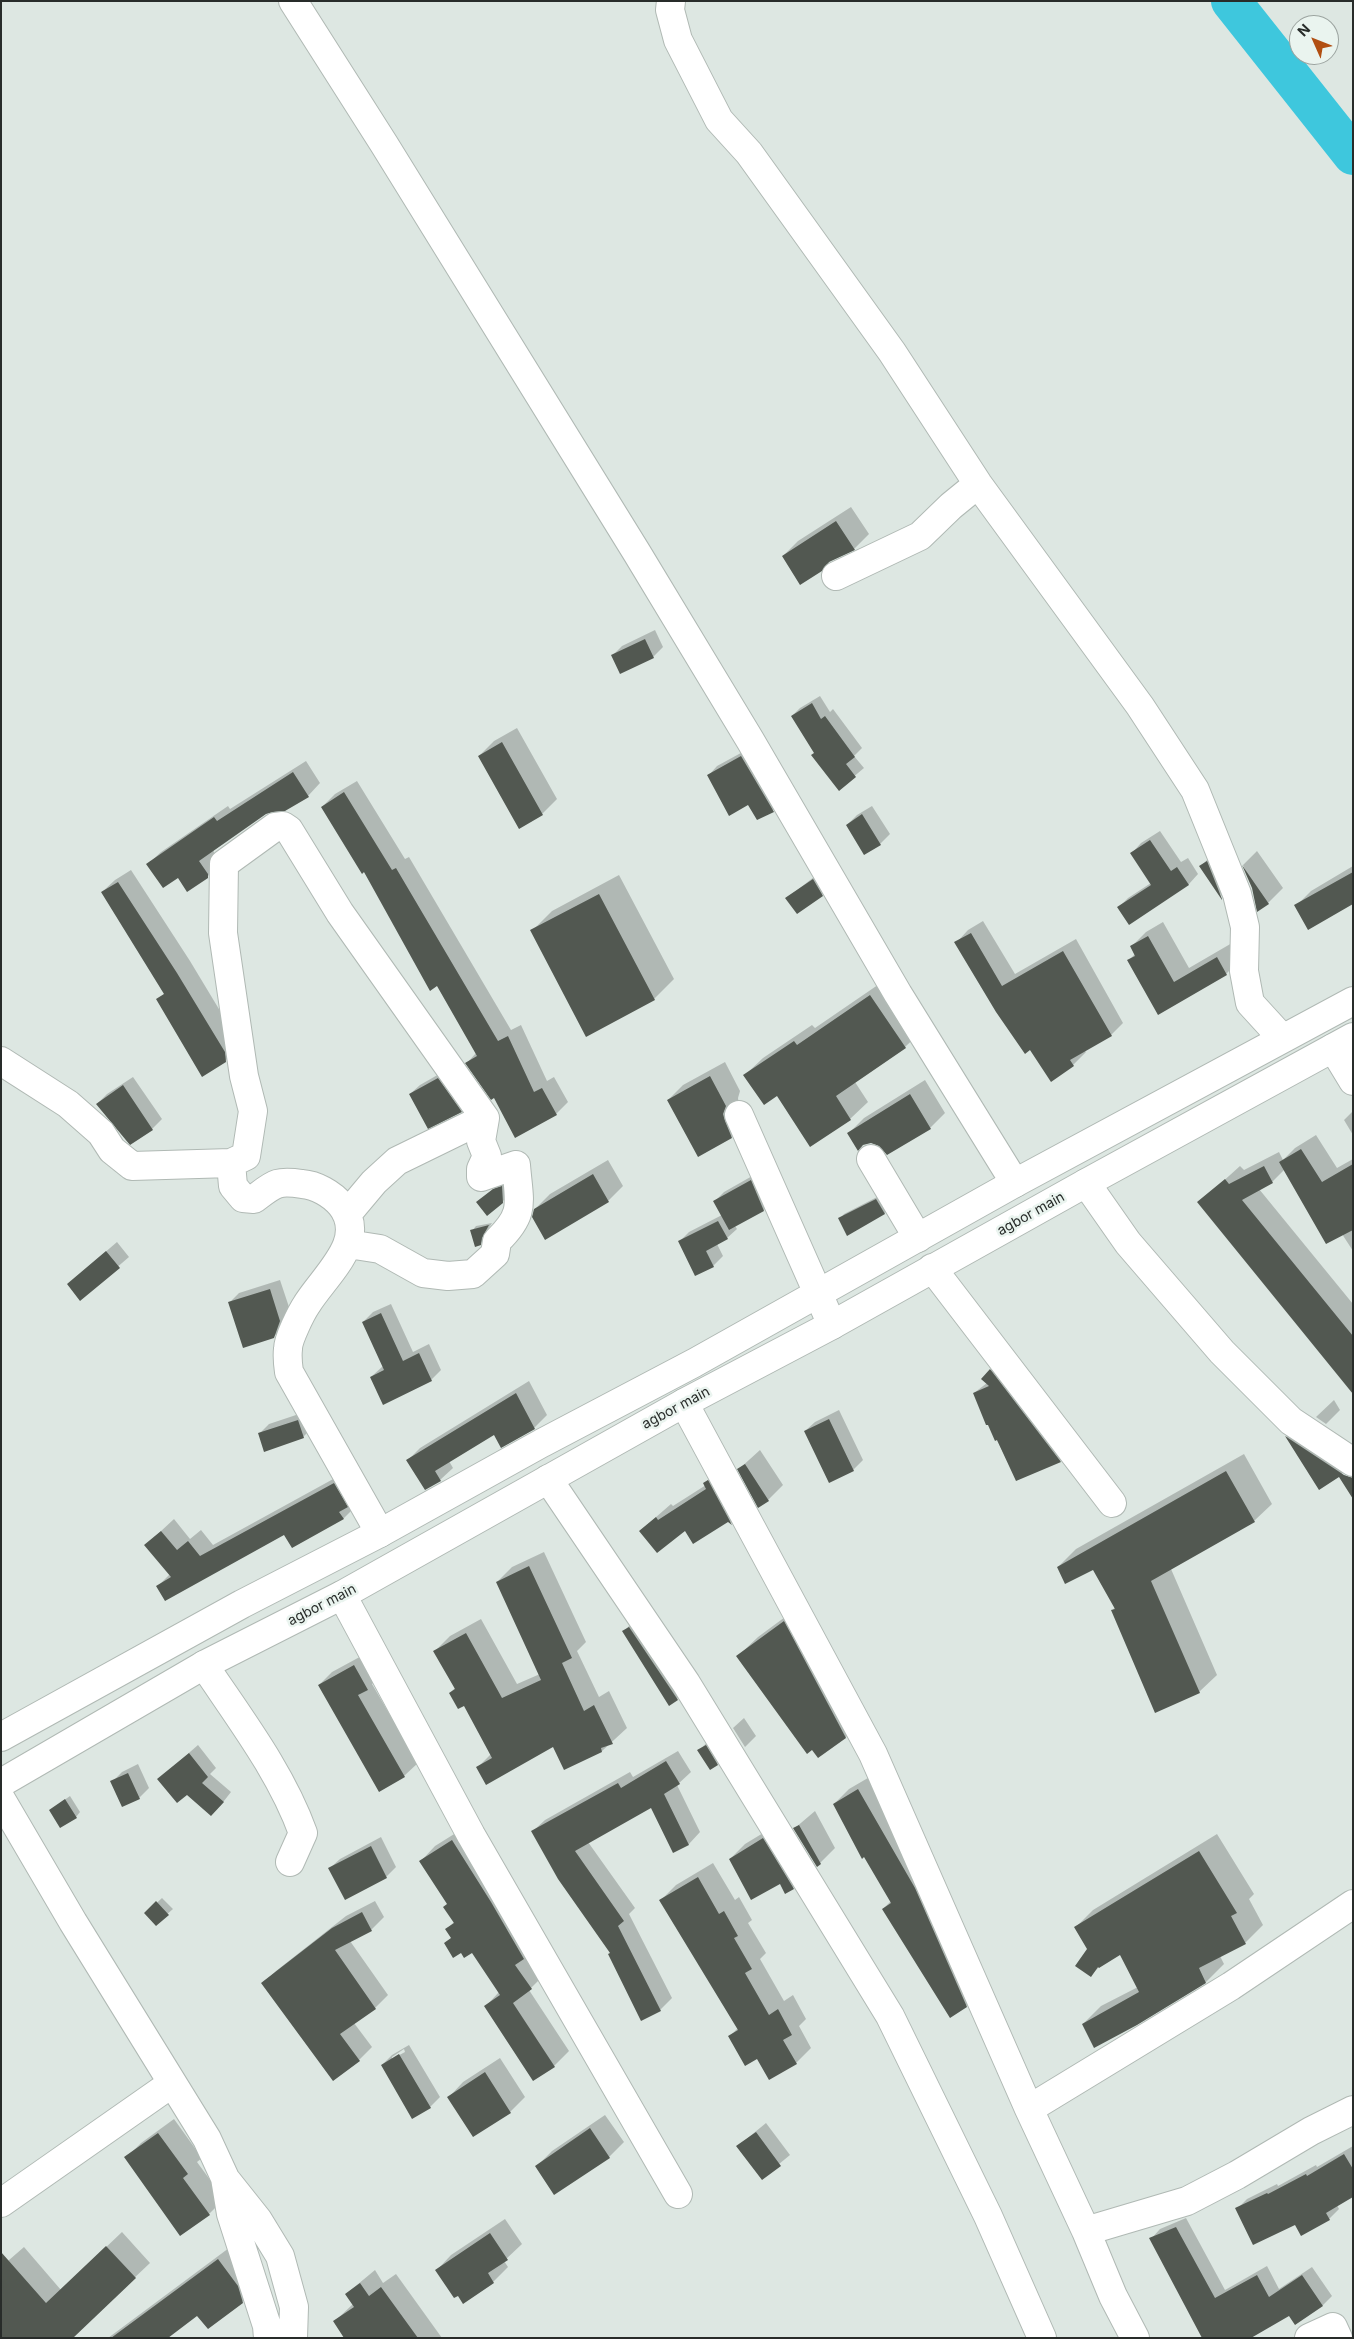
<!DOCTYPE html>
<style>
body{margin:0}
#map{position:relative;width:1354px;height:2339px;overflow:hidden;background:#dde7e2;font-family:Inter,sans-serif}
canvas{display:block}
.frame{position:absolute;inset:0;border:2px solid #282c2a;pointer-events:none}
.north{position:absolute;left:1289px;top:15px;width:50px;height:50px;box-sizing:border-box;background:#eaf4ef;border:1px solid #9ca4a0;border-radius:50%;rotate:314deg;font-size:14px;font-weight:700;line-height:20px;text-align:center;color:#282c2a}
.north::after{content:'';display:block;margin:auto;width:18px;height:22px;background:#b14f12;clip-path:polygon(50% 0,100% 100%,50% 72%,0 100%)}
</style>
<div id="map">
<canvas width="1354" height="2339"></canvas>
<div class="frame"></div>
<div class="north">N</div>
</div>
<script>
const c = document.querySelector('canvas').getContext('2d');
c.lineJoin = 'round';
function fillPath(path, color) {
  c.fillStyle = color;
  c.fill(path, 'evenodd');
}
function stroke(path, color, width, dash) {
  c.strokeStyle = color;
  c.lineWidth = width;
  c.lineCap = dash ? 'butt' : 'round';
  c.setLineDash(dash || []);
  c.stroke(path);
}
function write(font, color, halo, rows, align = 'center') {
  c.font = font + ' Inter,sans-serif';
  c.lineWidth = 5;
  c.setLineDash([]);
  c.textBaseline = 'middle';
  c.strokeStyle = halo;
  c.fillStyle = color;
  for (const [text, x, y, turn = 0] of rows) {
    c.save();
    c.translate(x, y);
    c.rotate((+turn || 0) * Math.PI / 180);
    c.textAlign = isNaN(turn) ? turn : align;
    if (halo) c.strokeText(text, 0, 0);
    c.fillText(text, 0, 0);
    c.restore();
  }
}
fillPath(new Path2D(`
 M 851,507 L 869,534 L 854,549 L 832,559 L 821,570 L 783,556 L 798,541 Z
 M 655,630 L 663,647 L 653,657 L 621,672 L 613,655 L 622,646 Z
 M 820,696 L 830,712 L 833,709 L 862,748 L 854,756 L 864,768 L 839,789 L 792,716 L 800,708 Z
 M 517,728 L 557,799 L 542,814 L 479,756 L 494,741 Z
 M 750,748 L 782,802 L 773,810 L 749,803 L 709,775 L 717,766 Z
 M 306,761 L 320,783 L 308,796 L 265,813 L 213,850 L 220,864 L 207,877 L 178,876 L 148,864 L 161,852 L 228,806 L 230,809 Z
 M 357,781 L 405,859 L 409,857 L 511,1030 L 521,1025 L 547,1081 L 554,1077 L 568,1102 L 556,1114 L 494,1097 L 467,1063 L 476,1053 L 437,985 L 322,807 L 335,794 Z
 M 872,806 L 890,834 L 880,844 L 847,825 L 857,815 Z
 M 1160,831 L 1181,862 L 1188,858 L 1198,874 L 1189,884 L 1130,924 L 1119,907 L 1128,898 L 1151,883 L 1132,853 L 1141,843 Z
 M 1216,851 L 1237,884 L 1223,898 L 1201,866 Z
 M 1257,851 L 1283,888 L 1268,903 L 1253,888 L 1243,865 Z
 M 1353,866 L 1353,903 L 1296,906 L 1311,891 Z
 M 131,870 L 190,961 L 237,1039 L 238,1048 L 225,1061 L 158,1000 L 165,993 L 102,892 L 115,880 Z
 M 823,870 L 832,885 L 822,895 L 787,898 Z
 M 619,875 L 674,979 L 654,999 L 532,931 L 552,911 Z
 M 983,921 L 1015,974 L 1076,939 L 1123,1023 L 1111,1035 L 1084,1050 L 1086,1052 L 1073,1065 L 1051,1080 L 956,943 L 968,930 Z
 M 1163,922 L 1189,968 L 1232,943 L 1241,959 L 1226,974 L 1158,1013 L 1128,961 L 1135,954 L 1131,947 L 1146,932 Z
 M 888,978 L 923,1030 L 905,1047 L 855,1082 L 868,1102 L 850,1119 L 778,1095 L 745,1075 L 763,1058 L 812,1025 L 815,1028 Z
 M 725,1062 L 740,1091 L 738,1098 L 739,1106 L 746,1122 L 731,1137 L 668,1100 L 683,1085 Z
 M 448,1069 L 471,1101 L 461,1111 L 410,1094 L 420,1085 Z
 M 133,1077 L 162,1119 L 152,1129 L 97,1104 L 107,1094 Z
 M 925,1080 L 945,1113 L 930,1128 L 887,1154 L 880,1145 L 849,1133 L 864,1118 Z
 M 1353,1111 L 1353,1135 L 1344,1120 Z
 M 1316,1135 L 1337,1168 L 1353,1159 L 1353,1251 L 1342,1234 L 1284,1170 L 1272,1182 L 1259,1189 L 1353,1304 L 1353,1392 L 1199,1203 L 1240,1166 L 1244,1170 L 1279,1152 L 1283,1160 L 1295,1148 Z
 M 608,1160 L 623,1186 L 608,1201 L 535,1209 L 550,1194 Z
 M 761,1171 L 773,1200 L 764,1210 L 735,1226 L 737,1229 L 727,1238 L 717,1244 L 723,1256 L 713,1266 L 679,1242 L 689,1232 L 722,1215 L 714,1202 L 724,1192 Z
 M 504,1180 L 512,1192 L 502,1202 L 478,1202 Z
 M 881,1195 L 889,1208 L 885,1213 L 876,1217 L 840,1219 L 844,1214 Z
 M 492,1223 L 486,1232 L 485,1239 L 480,1244 L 472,1231 L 476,1226 Z
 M 117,1242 L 129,1257 L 80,1299 L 68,1284 Z
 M 280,1280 L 290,1310 L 284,1327 L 273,1337 L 230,1302 L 239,1293 Z
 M 391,1304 L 413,1352 L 429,1344 L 441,1370 L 431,1380 L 371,1377 L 383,1366 L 363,1322 L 373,1312 Z
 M 1000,1361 L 1070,1452 L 1060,1461 L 1016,1479 L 974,1393 L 987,1383 L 991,1370 Z
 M 529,1381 L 547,1415 L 534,1428 L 494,1433 L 449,1461 L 453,1468 L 440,1480 L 408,1460 L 420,1448 Z
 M 1334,1400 L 1340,1410 L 1326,1424 L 1316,1417 Z
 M 839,1410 L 863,1460 L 853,1470 L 829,1482 L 805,1431 L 815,1422 Z
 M 308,1411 L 313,1427 L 303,1437 L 259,1434 L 269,1424 Z
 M 1301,1422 L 1353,1463 L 1343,1473 L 1320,1488 L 1286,1437 Z
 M 760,1450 L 783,1485 L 768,1500 L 739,1469 Z
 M 1244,1454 L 1272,1504 L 1254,1521 L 1171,1569 L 1217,1675 L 1199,1692 L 1112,1611 L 1115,1607 L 1094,1569 L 1058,1567 L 1076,1549 Z
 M 719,1469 L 745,1509 L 732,1523 L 728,1520 L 685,1529 L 640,1531 L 671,1504 L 673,1506 L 706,1485 L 705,1483 Z
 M 346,1472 L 356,1506 L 344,1518 L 292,1546 L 285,1533 L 158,1586 L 170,1574 L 146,1545 L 174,1519 L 190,1539 L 201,1530 L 213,1545 Z
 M 544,1552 L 586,1642 L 577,1651 L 599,1697 L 609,1691 L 627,1728 L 602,1751 L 554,1745 L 478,1767 L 491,1754 L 464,1704 L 450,1693 L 455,1688 L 435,1651 L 450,1636 L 481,1619 L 517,1684 L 540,1674 L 497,1582 L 512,1567 Z
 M 804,1603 L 865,1717 L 846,1737 L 819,1756 L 738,1656 L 758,1637 Z
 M 633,1622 L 687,1689 L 677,1699 L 623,1632 Z
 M 367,1653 L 381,1676 L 372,1684 L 418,1763 L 404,1776 L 319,1685 L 332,1672 Z
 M 744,1718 L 756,1736 L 745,1747 L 733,1728 Z
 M 709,1741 L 727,1755 L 717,1764 L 699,1750 Z
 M 198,1745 L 216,1768 L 210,1774 L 231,1792 L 220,1806 L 187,1793 L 159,1779 Z
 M 678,1751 L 691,1772 L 677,1785 L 700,1832 L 689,1844 L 673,1851 L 652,1806 L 588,1842 L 635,1908 L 629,1914 L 672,1998 L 660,2010 L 611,1952 L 533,1831 L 545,1820 L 630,1772 L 633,1777 Z
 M 138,1764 L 149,1788 L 139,1798 L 112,1782 L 122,1772 Z
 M 873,1775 L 981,1991 L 966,2006 L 883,1909 L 891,1901 L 834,1804 L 849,1789 Z
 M 70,1796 L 80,1812 L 76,1817 L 50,1810 Z
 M 815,1811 L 835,1848 L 820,1863 L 795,1828 Z
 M 778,1824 L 808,1873 L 793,1888 L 730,1859 L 745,1844 Z
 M 467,1826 L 546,1973 L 529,1990 L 569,2051 L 554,2066 L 486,2006 L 499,1992 L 473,1951 L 452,1937 L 447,1929 L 454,1922 L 448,1903 L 421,1861 L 435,1846 Z
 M 1217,1834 L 1254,1894 L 1249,1899 L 1263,1925 L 1245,1943 L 1220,1956 L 1224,1964 L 1206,1982 L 1136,2024 L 1083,2024 L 1101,2006 L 1138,1987 L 1121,1953 L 1100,1966 L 1091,1975 L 1088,1949 L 1075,1928 L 1093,1910 Z
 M 381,1837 L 396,1867 L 386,1877 L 345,1898 L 330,1868 L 340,1859 Z
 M 713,1863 L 735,1900 L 739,1897 L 752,1920 L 748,1923 L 766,1953 L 760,1959 L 784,2001 L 793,1995 L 806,2019 L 799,2026 L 811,2048 L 796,2063 L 758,2058 L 730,2036 L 738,2028 L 661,1900 L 676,1885 Z
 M 162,1898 L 173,1909 L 156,1924 L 146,1913 Z
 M 375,1901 L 384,1917 L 371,1930 L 350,1941 L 388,1995 L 375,2008 L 354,2023 L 372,2047 L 359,2060 L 263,1984 L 276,1971 L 346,1916 Z
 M 409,2045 L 440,2097 L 430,2107 L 382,2065 L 392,2055 ZM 404,2049 L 405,2052 L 392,2059 L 392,2057 Z
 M 500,2058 L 525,2097 L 510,2112 L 449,2097 L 463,2082 Z
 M 605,2115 L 624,2142 L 609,2157 L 537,2166 L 552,2151 Z
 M 174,2119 L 202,2158 L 197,2162 L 224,2199 L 209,2214 L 126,2158 L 141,2143 Z
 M 766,2123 L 790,2155 L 762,2178 L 738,2146 Z
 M 1353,2146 L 1353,2196 L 1337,2205 L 1339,2209 L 1329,2219 L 1296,2224 L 1237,2209 L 1247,2199 L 1277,2184 L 1278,2186 L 1316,2165 L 1317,2167 Z
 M 1186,2218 L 1225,2290 L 1267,2266 L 1279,2289 L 1312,2267 L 1332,2296 L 1323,2305 L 1289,2315 L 1250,2338 L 1151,2239 L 1160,2229 Z
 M 505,2219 L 522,2244 L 504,2261 L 508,2267 L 493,2282 L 464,2302 L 437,2270 L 451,2255 Z
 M 122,2232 L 150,2263 L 71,2338 L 1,2267 L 24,2247 L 61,2290 Z
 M 233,2245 L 257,2287 L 242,2302 L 198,2314 L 166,2338 L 108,2338 Z
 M 375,2270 L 383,2283 L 396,2274 L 442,2338 L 346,2338 L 334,2322 L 353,2304 L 346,2294 Z`), '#0003');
stroke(new Path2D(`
 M 1231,1 L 1353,155`), '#3ec7dd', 40);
fillPath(new Path2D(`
 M 836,521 L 855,550 L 829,562 L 822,571 L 800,585 L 782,556 Z
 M 645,639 L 654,658 L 620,674 L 611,655 Z
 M 812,703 L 821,719 L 825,716 L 855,757 L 846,764 L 856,777 L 839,791 L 811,755 L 814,753 L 791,716 Z
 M 502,742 L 543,815 L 519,829 L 478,756 Z
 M 741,756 L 774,812 L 757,820 L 748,805 L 729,816 L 707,775 Z
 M 293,772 L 309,797 L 285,811 L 273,812 L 266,814 L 199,861 L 208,874 L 208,878 L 187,892 L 178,878 L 163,888 L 146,864 L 214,817 L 217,821 Z
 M 344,792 L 392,870 L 396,868 L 498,1041 L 508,1036 L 534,1092 L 542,1088 L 557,1115 L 515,1138 L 494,1098 L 491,1100 L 465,1063 L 477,1056 L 437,986 L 430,991 L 364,872 L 362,874 L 321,807 Z
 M 862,814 L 881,845 L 864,855 L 846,825 Z
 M 1150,840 L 1171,871 L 1177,867 L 1189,885 L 1129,925 L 1117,907 L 1151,885 L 1130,853 Z
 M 1207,861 L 1222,899 L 1222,900 L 1199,866 Z
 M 1242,865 L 1269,904 L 1257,912 L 1252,888 Z
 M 1353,872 L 1353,904 L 1308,930 L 1294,905 Z
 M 813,879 L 823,896 L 797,914 L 785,898 Z
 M 118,882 L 177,973 L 225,1052 L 226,1062 L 202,1077 L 156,999 L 164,994 L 101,892 Z
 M 599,894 L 655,1000 L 586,1037 L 530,930 Z
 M 971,933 L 1002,986 L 1063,951 L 1112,1036 L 1070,1060 L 1074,1066 L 1051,1082 L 1030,1050 L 1025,1054 L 996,1012 L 954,942 Z
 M 1148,936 L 1174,982 L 1217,957 L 1227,975 L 1158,1015 L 1127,960 L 1135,956 L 1130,946 Z
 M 870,995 L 906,1048 L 836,1096 L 851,1120 L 810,1147 L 777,1096 L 764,1105 L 743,1075 L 794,1041 L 797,1045 Z
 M 710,1076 L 726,1106 L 723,1114 L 725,1121 L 732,1138 L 698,1157 L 667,1100 Z
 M 438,1078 L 462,1112 L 428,1129 L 409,1094 Z
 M 123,1085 L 153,1130 L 130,1145 L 96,1104 Z
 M 910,1094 L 931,1129 L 887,1155 L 879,1146 L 871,1143 L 863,1145 L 858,1151 L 847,1133 Z
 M 1301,1149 L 1322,1182 L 1353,1164 L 1353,1230 L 1326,1244 L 1279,1162 Z
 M 1264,1166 L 1273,1183 L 1242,1200 L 1353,1336 L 1353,1394 L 1197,1202 L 1225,1179 L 1229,1184 Z
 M 593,1174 L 609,1202 L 545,1240 L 532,1217 L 534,1209 Z
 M 751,1180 L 764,1211 L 729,1230 L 713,1201 Z
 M 502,1186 L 503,1203 L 487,1216 L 476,1202 L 493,1189 Z
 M 876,1199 L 885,1214 L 847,1236 L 838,1218 Z
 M 718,1221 L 728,1239 L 706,1251 L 714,1267 L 695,1276 L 678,1241 Z
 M 489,1225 L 482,1238 L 481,1245 L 475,1247 L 470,1230 Z
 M 106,1251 L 120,1268 L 80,1301 L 67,1284 Z
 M 270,1289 L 280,1321 L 274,1338 L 243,1348 L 228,1302 Z
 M 381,1313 L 403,1361 L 419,1353 L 432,1381 L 383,1405 L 370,1377 L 384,1370 L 362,1322 Z
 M 990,1369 L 1061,1462 L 1016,1481 L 997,1440 L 995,1441 L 988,1425 L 986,1425 L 973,1393 L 989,1386 L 981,1379 Z
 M 516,1393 L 535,1429 L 501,1448 L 494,1435 L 435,1471 L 441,1481 L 425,1490 L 406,1460 Z
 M 829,1419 L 854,1471 L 829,1483 L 804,1431 Z
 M 298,1420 L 304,1438 L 264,1452 L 258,1433 Z
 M 1285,1436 L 1344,1475 L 1353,1478 L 1353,1499 L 1339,1477 L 1319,1490 Z
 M 745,1464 L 769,1501 L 758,1508 L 737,1469 Z
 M 1226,1471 L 1255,1522 L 1151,1581 L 1200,1693 L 1155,1713 L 1111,1610 L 1115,1609 L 1093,1570 L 1065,1584 L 1057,1567 Z
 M 708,1480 L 732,1525 L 728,1522 L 693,1544 L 685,1531 L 657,1553 L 639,1531 L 656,1517 L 658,1520 L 706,1489 L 703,1483 Z
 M 334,1483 L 348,1507 L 339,1512 L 344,1519 L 292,1548 L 284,1535 L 165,1601 L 156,1586 L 171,1577 L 144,1545 L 161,1531 L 177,1550 L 188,1541 L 200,1556 Z
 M 529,1566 L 572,1658 L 562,1663 L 584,1711 L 594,1705 L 613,1744 L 601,1748 L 602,1752 L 564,1770 L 553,1747 L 486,1785 L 476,1767 L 492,1758 L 464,1706 L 458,1709 L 449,1693 L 455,1689 L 433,1651 L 466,1633 L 502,1698 L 541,1680 L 496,1582 Z
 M 784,1621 L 846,1738 L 818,1758 L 812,1750 L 807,1754 L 736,1656 Z
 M 629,1627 L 678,1700 L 669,1706 L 622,1631 Z
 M 354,1665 L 368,1690 L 358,1695 L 405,1777 L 379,1792 L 318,1685 Z
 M 706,1745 L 718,1765 L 710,1770 L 697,1750 Z
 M 189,1753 L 208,1777 L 202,1783 L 224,1802 L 211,1816 L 187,1795 L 177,1803 L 157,1779 Z
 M 666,1761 L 680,1784 L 664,1794 L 689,1845 L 673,1853 L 651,1808 L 575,1851 L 624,1921 L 618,1926 L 661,2011 L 641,2021 L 608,1954 L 610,1953 L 558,1879 L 531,1831 L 618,1783 L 621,1788 Z
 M 128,1773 L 140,1799 L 122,1807 L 110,1781 Z
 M 858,1789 L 915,1888 L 967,2007 L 950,2018 L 882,1909 L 891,1903 L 864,1857 L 862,1859 L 833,1804 Z
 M 65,1799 L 77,1818 L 60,1828 L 49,1810 Z
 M 799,1825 L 821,1864 L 817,1867 L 793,1828 Z
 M 763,1838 L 794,1889 L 785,1894 L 780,1884 L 751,1900 L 729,1859 Z
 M 452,1840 L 491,1902 L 524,1959 L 515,1965 L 532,1989 L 513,2003 L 555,2067 L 533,2081 L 484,2006 L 500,1995 L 472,1953 L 464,1958 L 461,1953 L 453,1958 L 444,1943 L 451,1938 L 445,1929 L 454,1923 L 443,1907 L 447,1904 L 419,1861 Z
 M 371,1846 L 387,1878 L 345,1900 L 328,1868 Z
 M 1199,1851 L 1237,1913 L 1231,1916 L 1246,1944 L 1199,1968 L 1206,1983 L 1137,2025 L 1094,2048 L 1082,2024 L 1139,1992 L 1120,1955 L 1099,1968 L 1098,1967 L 1091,1977 L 1075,1966 L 1087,1949 L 1074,1927 Z
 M 698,1877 L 719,1914 L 724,1911 L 738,1936 L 734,1938 L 752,1969 L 745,1973 L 769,2015 L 778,2009 L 792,2035 L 783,2040 L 797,2064 L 769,2080 L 757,2059 L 745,2066 L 728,2036 L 738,2030 L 659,1900 Z
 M 156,1901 L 169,1915 L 156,1926 L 144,1913 Z
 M 362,1912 L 372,1931 L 335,1950 L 376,2009 L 340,2034 L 360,2061 L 333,2081 L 261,1983 L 332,1928 Z
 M 399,2054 L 431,2108 L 412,2119 L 381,2065 Z
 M 485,2072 L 511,2113 L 473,2137 L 447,2097 Z
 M 590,2128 L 610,2158 L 554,2195 L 535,2166 Z
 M 756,2132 L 781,2166 L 762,2180 L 736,2146 Z
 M 158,2133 L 188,2174 L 183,2178 L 210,2215 L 180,2236 L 124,2157 Z
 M 1344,2154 L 1353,2169 L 1353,2197 L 1326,2213 L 1330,2220 L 1301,2236 L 1295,2225 L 1253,2245 L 1235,2208 L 1267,2193 L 1268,2194 L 1306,2174 L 1307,2176 Z
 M 1176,2227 L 1215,2298 L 1257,2275 L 1269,2297 L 1302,2275 L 1323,2306 L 1295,2325 L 1289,2316 L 1251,2338 L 1202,2338 L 1149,2238 Z
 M 490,2233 L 508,2260 L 488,2273 L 494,2283 L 463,2304 L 458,2296 L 454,2298 L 435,2270 Z
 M 106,2246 L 136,2278 L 73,2338 L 1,2338 L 1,2252 L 46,2303 Z
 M 218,2259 L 238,2286 L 243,2303 L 208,2329 L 197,2316 L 168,2338 L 111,2338 Z
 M 360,2283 L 369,2296 L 381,2287 L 418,2338 L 344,2338 L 333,2321 L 354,2307 L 345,2294 Z`), '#525851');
const minor = new Path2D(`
 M 293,1 L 384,144 L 637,553 L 750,740 L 898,994 L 1015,1183
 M 671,1 L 670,10 L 678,40 L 719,120 L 749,153 L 892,352 L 978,484 L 1140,706 L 1195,790 L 1237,894 L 1245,927 L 1244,971 L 1250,1003 L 1282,1038
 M 836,576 L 920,536 L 951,506 L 978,484
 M 1333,1048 L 1353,1081
 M 1,1061 L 68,1104 L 101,1133 L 112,1150 L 132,1166 L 231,1163
 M 739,1115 L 832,1325
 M 871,1159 L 918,1238
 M 1086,1183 L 1128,1243 L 1222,1352 L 1291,1421 L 1353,1462
 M 348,1213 L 374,1182 L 397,1161 L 485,1118
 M 348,1244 L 380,1249 L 423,1273 L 448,1276 L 473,1274 L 495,1254 L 497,1241 C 526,1213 519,1203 516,1165 L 481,1177 L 481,1169 L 487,1156 L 481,1141 L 485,1118 L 340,913 L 289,830 L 283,826 L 275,827 L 224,864 L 223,933 L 244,1076 L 253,1111 L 246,1156 L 231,1163 L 233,1186 L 243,1198 L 254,1199 C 274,1184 276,1180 302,1184 C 316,1185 332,1194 341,1205 C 369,1240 325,1275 307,1304 C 301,1313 288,1339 288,1349 C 287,1357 288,1365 289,1372 L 380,1533
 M 932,1268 L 1112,1503
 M 684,1403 L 873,1754 L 1029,2109 L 1086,2231 L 1113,2296 L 1135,2338
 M 548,1479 L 686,1683 L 890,2016 L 988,2216 L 1042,2338
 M 342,1595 L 471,1835 L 678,2194
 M 204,1665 C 240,1719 281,1772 303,1833 L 290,1862
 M 1,1799 L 73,1922 L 207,2139 L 225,2178 L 231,2214 L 267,2326 L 268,2338
 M 1029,2109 L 1231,1986 L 1353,1904
 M 227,2181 L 258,2220 L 280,2256 L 294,2307 L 293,2338
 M 1,2203 L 171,2084
 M 1086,2231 L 1187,2201 L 1237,2175 L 1311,2131 L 1353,2110
 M 1309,2338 L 1333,2327 L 1338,2338`);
const major = new Path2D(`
 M 1,1737 L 242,1604 L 380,1533 L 542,1443 L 694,1363 L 1015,1183 L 1353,1001
 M 1,1783 L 204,1665 L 342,1595 L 684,1403 L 832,1325 L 1086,1183 L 1353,1037`);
stroke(minor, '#b0b9b4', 30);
stroke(major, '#b0b9b4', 30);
stroke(minor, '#fff', 28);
stroke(major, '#fff', 28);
write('14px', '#282c2a', '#eaf4ef', [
 ["agbor main",1031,1214,-29],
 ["agbor main",676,1408,-28],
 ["agbor main",322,1605,-27]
]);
</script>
